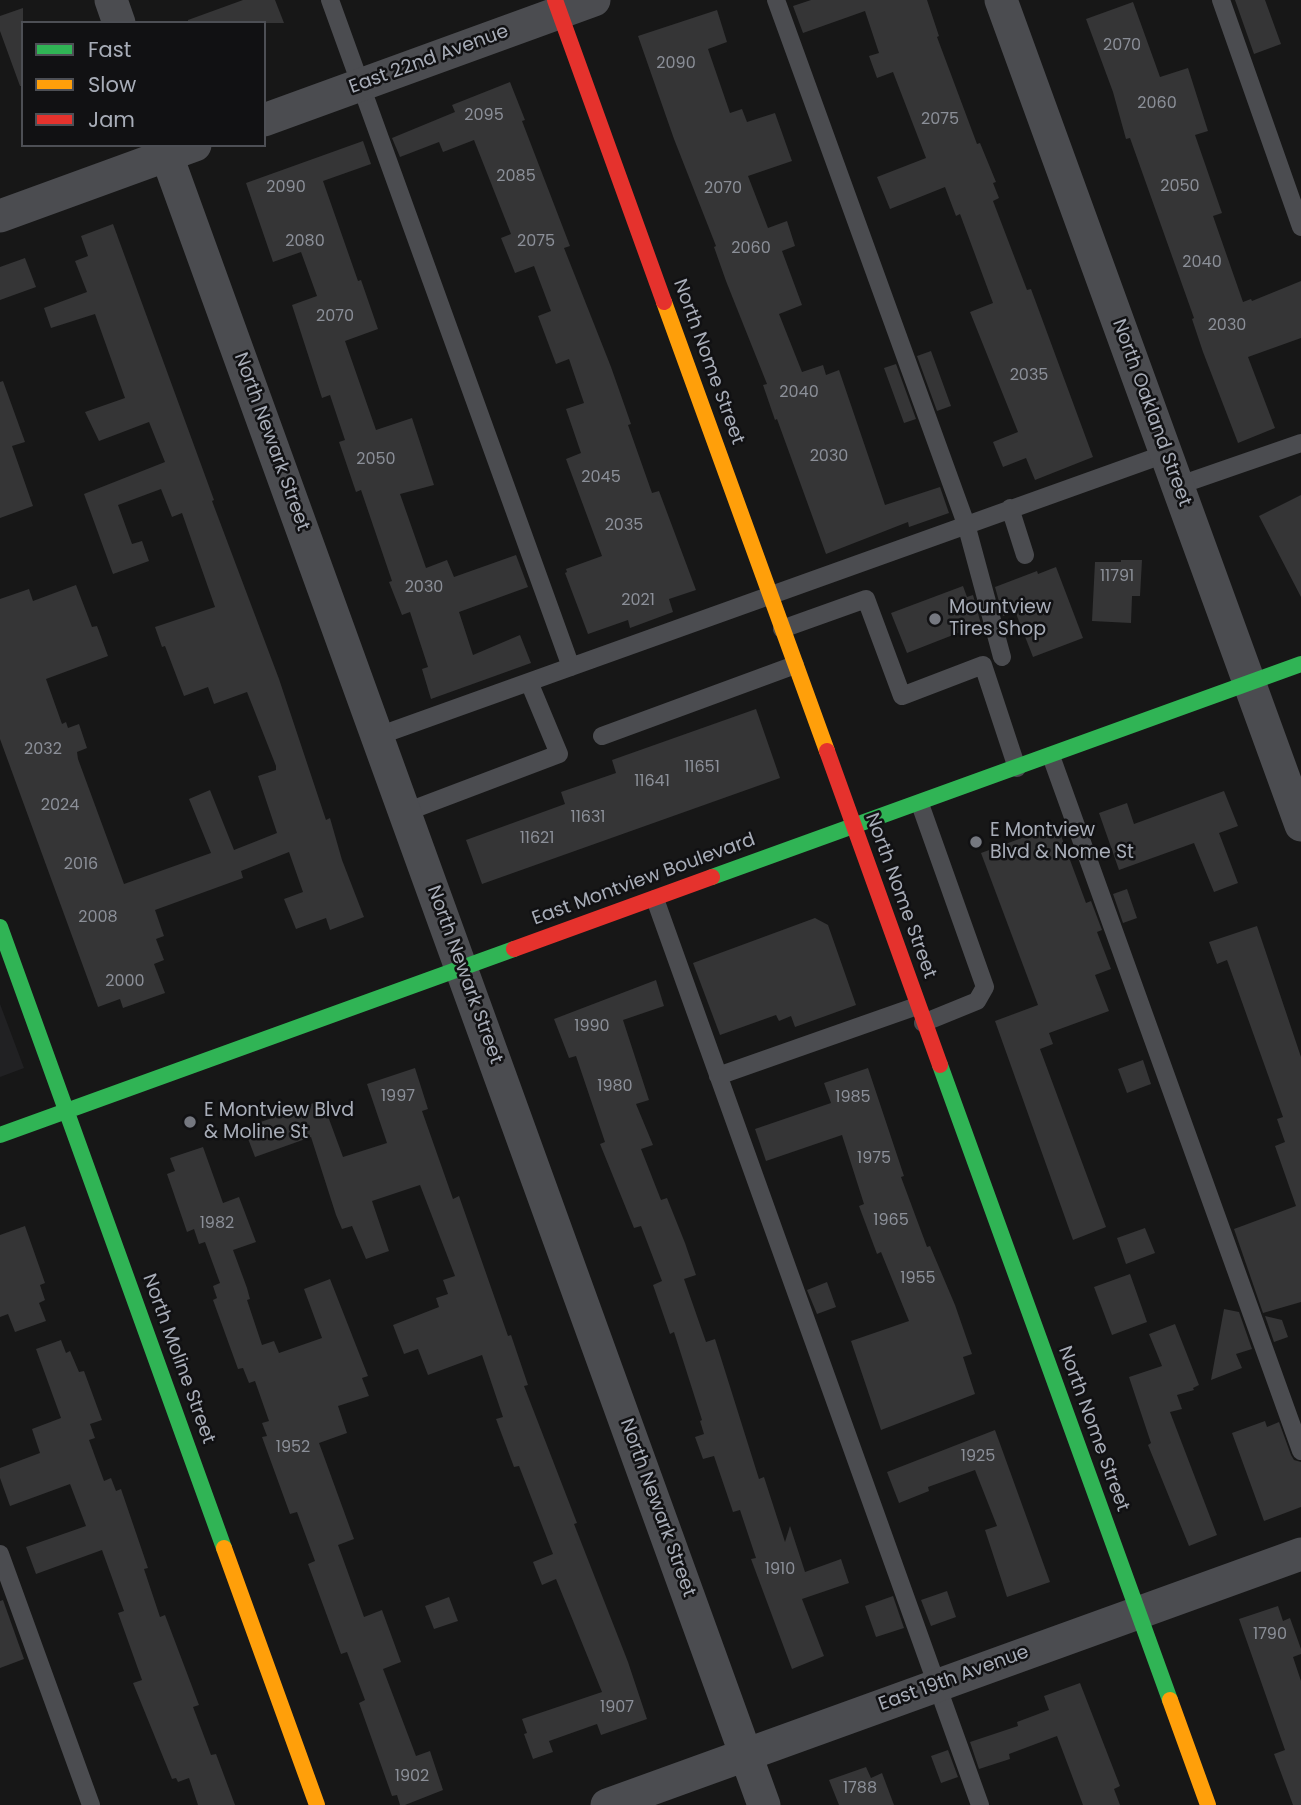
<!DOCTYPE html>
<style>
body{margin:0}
#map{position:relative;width:1301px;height:1805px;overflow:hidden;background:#171717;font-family:Poppins,sans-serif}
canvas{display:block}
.legend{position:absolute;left:21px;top:21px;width:245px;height:126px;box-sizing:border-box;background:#111113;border:2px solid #4d4f55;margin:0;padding:9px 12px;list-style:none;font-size:21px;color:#a8adb8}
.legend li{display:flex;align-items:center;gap:14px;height:35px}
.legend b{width:35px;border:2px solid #4d4f55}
</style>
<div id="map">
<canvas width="1301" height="1805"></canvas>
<ul class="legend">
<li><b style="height:9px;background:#30b455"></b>Fast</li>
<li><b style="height:9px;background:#ff9f0a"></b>Slow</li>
<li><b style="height:9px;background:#e5322d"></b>Jam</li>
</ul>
</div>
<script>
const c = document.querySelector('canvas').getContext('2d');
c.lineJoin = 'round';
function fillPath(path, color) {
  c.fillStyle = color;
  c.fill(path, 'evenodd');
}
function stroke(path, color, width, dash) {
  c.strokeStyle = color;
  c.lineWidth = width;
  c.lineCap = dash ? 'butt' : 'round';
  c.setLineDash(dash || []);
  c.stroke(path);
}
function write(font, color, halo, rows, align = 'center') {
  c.font = font + ' Poppins,sans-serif';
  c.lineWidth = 5;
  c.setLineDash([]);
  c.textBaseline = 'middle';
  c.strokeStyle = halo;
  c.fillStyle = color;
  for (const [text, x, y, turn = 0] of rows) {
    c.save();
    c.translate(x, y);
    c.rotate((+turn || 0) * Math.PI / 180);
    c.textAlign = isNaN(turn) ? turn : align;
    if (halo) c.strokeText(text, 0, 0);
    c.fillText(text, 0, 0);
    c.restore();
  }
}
fillPath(new Path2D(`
 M 0,1004 L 24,1068 L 0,1077 Z`), '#212123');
fillPath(new Path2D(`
 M 243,0 L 275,0 L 284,23 L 188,23 L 188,20 Z
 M 811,0 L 927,0 L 939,36 L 937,37 L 977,144 L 980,143 L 996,182 L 993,183 L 999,198 L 993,201 L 1027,290 L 1031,289 L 1093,457 L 1035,480 L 1026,458 L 1003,467 L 993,442 L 1018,432 L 970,312 L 993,303 L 960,214 L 956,216 L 945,187 L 890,209 L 877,177 L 926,158 L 893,72 L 877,78 L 869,56 L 879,53 L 865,11 L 803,33 L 793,6 Z
 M 1235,0 L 1265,0 L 1281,44 L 1254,54 Z
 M 1133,2 L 1160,77 L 1188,68 L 1208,131 L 1195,135 L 1222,213 L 1213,216 L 1243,302 L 1251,299 L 1252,301 L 1301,281 L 1301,338 L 1248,357 L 1275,428 L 1238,443 L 1203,352 L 1192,319 L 1194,318 L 1130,138 L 1126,139 L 1113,92 L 1086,19 Z
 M 23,8 L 23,86 L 20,86 L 0,31 L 0,16 Z
 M 717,10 L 727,42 L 708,49 L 730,113 L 742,109 L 747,122 L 775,113 L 792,161 L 748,176 L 768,228 L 787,221 L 795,246 L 782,251 L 802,305 L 779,314 L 802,372 L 823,365 L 826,375 L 839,370 L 885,505 L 940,487 L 949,513 L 909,527 L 908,522 L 826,554 L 777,419 L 775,420 L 763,385 L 767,384 L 726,281 L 714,247 L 716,246 L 674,139 L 638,36 Z
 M 510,82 L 525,120 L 522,121 L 570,246 L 564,248 L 611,367 L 631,424 L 628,425 L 652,493 L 659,491 L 696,590 L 669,599 L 673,612 L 630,628 L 628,620 L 588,634 L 565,573 L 567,572 L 566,569 L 602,556 L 566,459 L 581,453 L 566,409 L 584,403 L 569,359 L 556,364 L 538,316 L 551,311 L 534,266 L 515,273 L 501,238 L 511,234 L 474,140 L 443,152 L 439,142 L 400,157 L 392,138 L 455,112 L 452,105 Z
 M 363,141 L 371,164 L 323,181 L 358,281 L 361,280 L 378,329 L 345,341 L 376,430 L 412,418 L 434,485 L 400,494 L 426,568 L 447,560 L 454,577 L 516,555 L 528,587 L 459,612 L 473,655 L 520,635 L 531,663 L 431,699 L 422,669 L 428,667 L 410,612 L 402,615 L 389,582 L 392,581 L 361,490 L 356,492 L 339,442 L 345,440 L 330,395 L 322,398 L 292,305 L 317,296 L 301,252 L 273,262 L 246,183 Z
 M 113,224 L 214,500 L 212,501 L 279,679 L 326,820 L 330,818 L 342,860 L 364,917 L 330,930 L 326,918 L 296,929 L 284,899 L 303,892 L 289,852 L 241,871 L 243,878 L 155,910 L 164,936 L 156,939 L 164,960 L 154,964 L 165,993 L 123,1008 L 120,999 L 98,1007 L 0,739 L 0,599 L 29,589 L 33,601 L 76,585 L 92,627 L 97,626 L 108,656 L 46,679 L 62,724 L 66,722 L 68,728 L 79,724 L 87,748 L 77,752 L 78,759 L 124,884 L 211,853 L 189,799 L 210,790 L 234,850 L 277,833 L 258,776 L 276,770 L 276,766 L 247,692 L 214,704 L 208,687 L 184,696 L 165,646 L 162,647 L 155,627 L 215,607 L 182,513 L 172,517 L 161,489 L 118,505 L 132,544 L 142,541 L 149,561 L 113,574 L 84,494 L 165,462 L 149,422 L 99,441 L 85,412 L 125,398 L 95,314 L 51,328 L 44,308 L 87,292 L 75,261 L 88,256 L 81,236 Z
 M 25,258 L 36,287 L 0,300 L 0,267 Z
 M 931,351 L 951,406 L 937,411 L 917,356 Z
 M 896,364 L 916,419 L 904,423 L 884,368 Z
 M 3,381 L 25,442 L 12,446 L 33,506 L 0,518 L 0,382 Z
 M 1301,495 L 1301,597 L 1259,516 Z
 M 1121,560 L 1142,560 L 1140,596 L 1132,596 L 1131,623 L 1092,621 L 1095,562 L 1121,562 Z
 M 1056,567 L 1083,638 L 1033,657 L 1015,611 L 1003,616 L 995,587 L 1037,571 L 1038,574 Z
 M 963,586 L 967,597 L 973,595 L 981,624 L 907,653 L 891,613 Z
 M 756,709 L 780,778 L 482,884 L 466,840 L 565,804 L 561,792 L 616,773 L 612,760 Z
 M 1224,791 L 1238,826 L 1219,833 L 1238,883 L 1214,892 L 1194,843 L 1119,870 L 1099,813 L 1127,803 L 1134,824 Z
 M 1057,825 L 1086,903 L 1091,901 L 1102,930 L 1097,932 L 1111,969 L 1095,975 L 1109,1011 L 1049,1033 L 1053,1044 L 1040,1049 L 1106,1227 L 1073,1240 L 995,1021 L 1038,1005 L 981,853 Z
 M 1127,889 L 1137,918 L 1123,923 L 1113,894 Z
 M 815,918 L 828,925 L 856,1005 L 795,1027 L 791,1016 L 779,1021 L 776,1015 L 720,1035 L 693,963 Z
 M 1257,926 L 1301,1057 L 1301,1302 L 1263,1313 L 1234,1229 L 1296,1206 L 1275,1146 L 1285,1142 L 1277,1119 L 1283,1117 L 1227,960 L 1217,964 L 1209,942 Z
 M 656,980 L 664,1006 L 623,1020 L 649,1100 L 636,1104 L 653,1145 L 641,1149 L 661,1200 L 667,1198 L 685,1243 L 696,1275 L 684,1279 L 706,1342 L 715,1339 L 759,1479 L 764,1477 L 785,1542 L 790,1526 L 805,1572 L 841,1559 L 849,1583 L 802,1599 L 824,1656 L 792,1669 L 751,1559 L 756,1558 L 740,1510 L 733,1512 L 714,1456 L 703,1459 L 695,1437 L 704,1434 L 700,1421 L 702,1420 L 674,1332 L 670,1334 L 653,1285 L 662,1281 L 641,1226 L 634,1228 L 600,1144 L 605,1142 L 576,1056 L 569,1058 L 554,1019 Z
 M 1143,1060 L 1151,1084 L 1127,1093 L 1118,1069 Z
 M 415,1068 L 428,1109 L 422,1111 L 453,1199 L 459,1196 L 508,1336 L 511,1335 L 528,1385 L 524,1386 L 577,1523 L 574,1524 L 628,1662 L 647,1719 L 601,1735 L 597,1724 L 549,1741 L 553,1752 L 533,1759 L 524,1734 L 527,1733 L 522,1719 L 602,1692 L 556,1579 L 542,1585 L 533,1562 L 553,1554 L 519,1466 L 514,1467 L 496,1419 L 503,1417 L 482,1355 L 428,1375 L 418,1349 L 404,1354 L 393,1325 L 439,1307 L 436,1298 L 448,1294 L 443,1280 L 455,1276 L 420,1185 L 372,1201 L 389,1251 L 366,1259 L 352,1226 L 342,1229 L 336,1215 L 311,1137 L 255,1157 L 244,1128 L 322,1100 L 343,1157 L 387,1143 L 367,1084 Z
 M 868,1068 L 904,1176 L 901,1177 L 927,1247 L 930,1246 L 955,1305 L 972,1354 L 963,1357 L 975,1394 L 881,1430 L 851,1341 L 909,1321 L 881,1252 L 877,1254 L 859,1206 L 864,1204 L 842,1135 L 766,1161 L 755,1129 L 831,1103 L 824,1083 Z
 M 203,1147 L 223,1203 L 239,1197 L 256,1242 L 233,1250 L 247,1288 L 250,1299 L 247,1300 L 262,1345 L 274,1341 L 279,1353 L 322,1338 L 304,1289 L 330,1279 L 368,1376 L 362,1378 L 369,1396 L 338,1406 L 347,1433 L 319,1443 L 354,1539 L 338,1545 L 364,1617 L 382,1610 L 401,1662 L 383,1669 L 416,1756 L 430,1751 L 443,1790 L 405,1805 L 400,1805 L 397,1795 L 392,1796 L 359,1703 L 365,1700 L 347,1652 L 341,1654 L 308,1564 L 315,1561 L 297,1512 L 290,1514 L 262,1437 L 267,1436 L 262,1423 L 269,1421 L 255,1381 L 249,1383 L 243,1368 L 238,1369 L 213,1300 L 217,1298 L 213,1286 L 220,1283 L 205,1242 L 199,1244 L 194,1229 L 187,1232 L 167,1174 L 175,1171 L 170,1158 Z
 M 25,1226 L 45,1283 L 40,1285 L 45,1300 L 39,1303 L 46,1321 L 15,1332 L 8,1314 L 0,1317 L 0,1235 Z
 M 1145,1228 L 1155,1253 L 1126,1264 L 1117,1238 Z
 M 1130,1274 L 1147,1322 L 1112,1335 L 1094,1287 Z
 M 827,1282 L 836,1307 L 817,1314 L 807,1290 Z
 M 1224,1309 L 1239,1312 L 1252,1349 L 1236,1354 L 1242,1368 L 1211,1380 Z
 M 1265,1316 L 1282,1320 L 1288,1337 L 1274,1342 Z
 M 1175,1324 L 1199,1385 L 1193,1388 L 1194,1390 L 1177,1395 L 1182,1409 L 1170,1412 L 1217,1535 L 1189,1546 L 1148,1445 L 1151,1443 L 1129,1377 L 1162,1366 L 1149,1334 Z
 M 61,1340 L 66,1353 L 70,1351 L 79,1372 L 84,1371 L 102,1420 L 90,1424 L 95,1438 L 89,1440 L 104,1481 L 111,1478 L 116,1491 L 121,1489 L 148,1568 L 144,1569 L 160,1617 L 165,1615 L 199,1705 L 193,1707 L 211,1755 L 216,1754 L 235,1805 L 198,1805 L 189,1778 L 178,1782 L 176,1778 L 172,1779 L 133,1683 L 142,1680 L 118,1613 L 124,1611 L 102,1550 L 36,1574 L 26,1547 L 86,1526 L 70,1484 L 10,1506 L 0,1478 L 0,1468 L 40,1453 L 32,1429 L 61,1418 L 36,1349 Z
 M 1265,1421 L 1267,1427 L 1279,1422 L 1291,1455 L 1294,1460 L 1301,1462 L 1301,1507 L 1264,1521 L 1232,1433 Z
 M 995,1430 L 1050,1582 L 1007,1597 L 985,1530 L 997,1526 L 975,1470 L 928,1487 L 929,1491 L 899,1503 L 887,1472 Z
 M 947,1591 L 956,1617 L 931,1626 L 921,1600 Z
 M 893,1596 L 904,1628 L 876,1637 L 865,1606 Z
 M 449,1597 L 458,1621 L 434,1629 L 425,1606 Z
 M 3,1600 L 24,1659 L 0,1668 L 0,1601 Z
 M 1278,1606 L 1283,1621 L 1290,1618 L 1301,1649 L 1301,1654 L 1293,1657 L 1301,1681 L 1301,1805 L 1293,1805 L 1274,1754 L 1285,1750 L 1239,1619 Z
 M 1080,1683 L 1120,1786 L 1114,1789 L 1120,1805 L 1083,1805 L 1057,1736 L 1009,1754 L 1010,1759 L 979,1769 L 970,1742 L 1018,1726 L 1017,1722 L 1049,1710 L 1044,1696 Z
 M 948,1750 L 958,1777 L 941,1783 L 931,1756 Z
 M 866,1767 L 871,1778 L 882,1773 L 894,1805 L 839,1805 L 829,1780 Z`), '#353536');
stroke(new Path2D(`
 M 330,0 L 571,667
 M 776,0 L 966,524 L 1002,657
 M 1221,0 L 1301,227
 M 1177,486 L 1301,443
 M 1010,508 L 1025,555
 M 782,629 L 866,599 L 902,696 L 983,665 L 1017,768
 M 378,736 L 1165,454
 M 602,736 L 795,665
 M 1051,756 L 1301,1451
 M 920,804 L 985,987 L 977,1001 L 923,1023
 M 406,812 L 559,754 L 529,682
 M 655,899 L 980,1805
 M 718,1076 L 917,1006
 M 0,1554 L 91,1805`), '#4b4c50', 18);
stroke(new Path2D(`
 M 111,0 L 119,23
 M 1001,0 L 1301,825
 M 264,120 L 594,0
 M 163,145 L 764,1805
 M 0,216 L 195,145
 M 607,1805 L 1301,1554`), '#4b4c50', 33);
stroke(new Path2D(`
 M 712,877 L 1301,664
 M 0,927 L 224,1548
 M 940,1065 L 1170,1700
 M 0,1135 L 514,949`), '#30b455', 16);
stroke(new Path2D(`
 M 664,302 L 827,751
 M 224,1548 L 317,1805
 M 1170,1700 L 1208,1805`), '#ff9f0a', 16);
stroke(new Path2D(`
 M 555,0 L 664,302
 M 827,751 L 940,1065
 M 514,949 L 712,877`), '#e5322d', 16);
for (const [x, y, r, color] of [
 [935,619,7,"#757880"],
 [976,842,7,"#757880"],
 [190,1122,7,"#757880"]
]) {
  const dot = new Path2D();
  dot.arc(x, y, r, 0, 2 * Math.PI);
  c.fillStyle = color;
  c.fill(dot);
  stroke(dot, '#111113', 2.5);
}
write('16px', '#8b8f98', null, [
 ["2070",1122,46],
 ["2090",676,64],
 ["2060",1157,104],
 ["2095",484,116],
 ["2075",940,120],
 ["2085",516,177],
 ["2050",1180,187],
 ["2090",286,188],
 ["2070",723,189],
 ["2080",305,242],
 ["2075",536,242],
 ["2060",751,249],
 ["2040",1202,263],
 ["2070",335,317],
 ["2030",1227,326],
 ["2035",1029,376],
 ["2040",799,393],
 ["2030",829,457],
 ["2050",376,460],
 ["2045",601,478],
 ["2035",624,526],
 ["11791",1117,577],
 ["2030",424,588],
 ["2021",638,601],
 ["2032",43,750],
 ["11651",702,768],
 ["11641",652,782],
 ["2024",60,806],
 ["11631",588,818],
 ["11621",537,839],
 ["2016",81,865],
 ["2008",98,918],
 ["2000",125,982],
 ["1990",592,1027],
 ["1980",615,1087],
 ["1997",398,1097],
 ["1985",853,1098],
 ["1975",874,1159],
 ["1965",891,1221],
 ["1982",217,1224],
 ["1955",918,1279],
 ["1952",293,1448],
 ["1925",978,1457],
 ["1910",780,1570],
 ["1790",1270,1635],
 ["1907",617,1708],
 ["1902",412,1777],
 ["1788",860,1789]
]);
write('19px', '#a8adb8', '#111113', [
 ["East 22nd Avenue",429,60,-20],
 ["North Nome Street",708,362,70],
 ["North Oakland Street",1151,413,70],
 ["North Newark Street",271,442,70],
 ["East Montview Boulevard",644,880,-20],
 ["North Nome Street",900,896,70],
 ["North Newark Street",464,975,70],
 ["North Moline Street",178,1359,70],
 ["North Nome Street",1093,1429,70],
 ["North Newark Street",657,1508,70],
 ["East 19th Avenue",954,1679,-20]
]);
write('19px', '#a8adb8', '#111113', [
 ["Mountview",949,608],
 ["Tires Shop",949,630],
 ["E Montview",990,831],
 ["Blvd & Nome St",990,853],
 ["E Montview Blvd",204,1111],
 ["& Moline St",204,1133]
], 'left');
</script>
